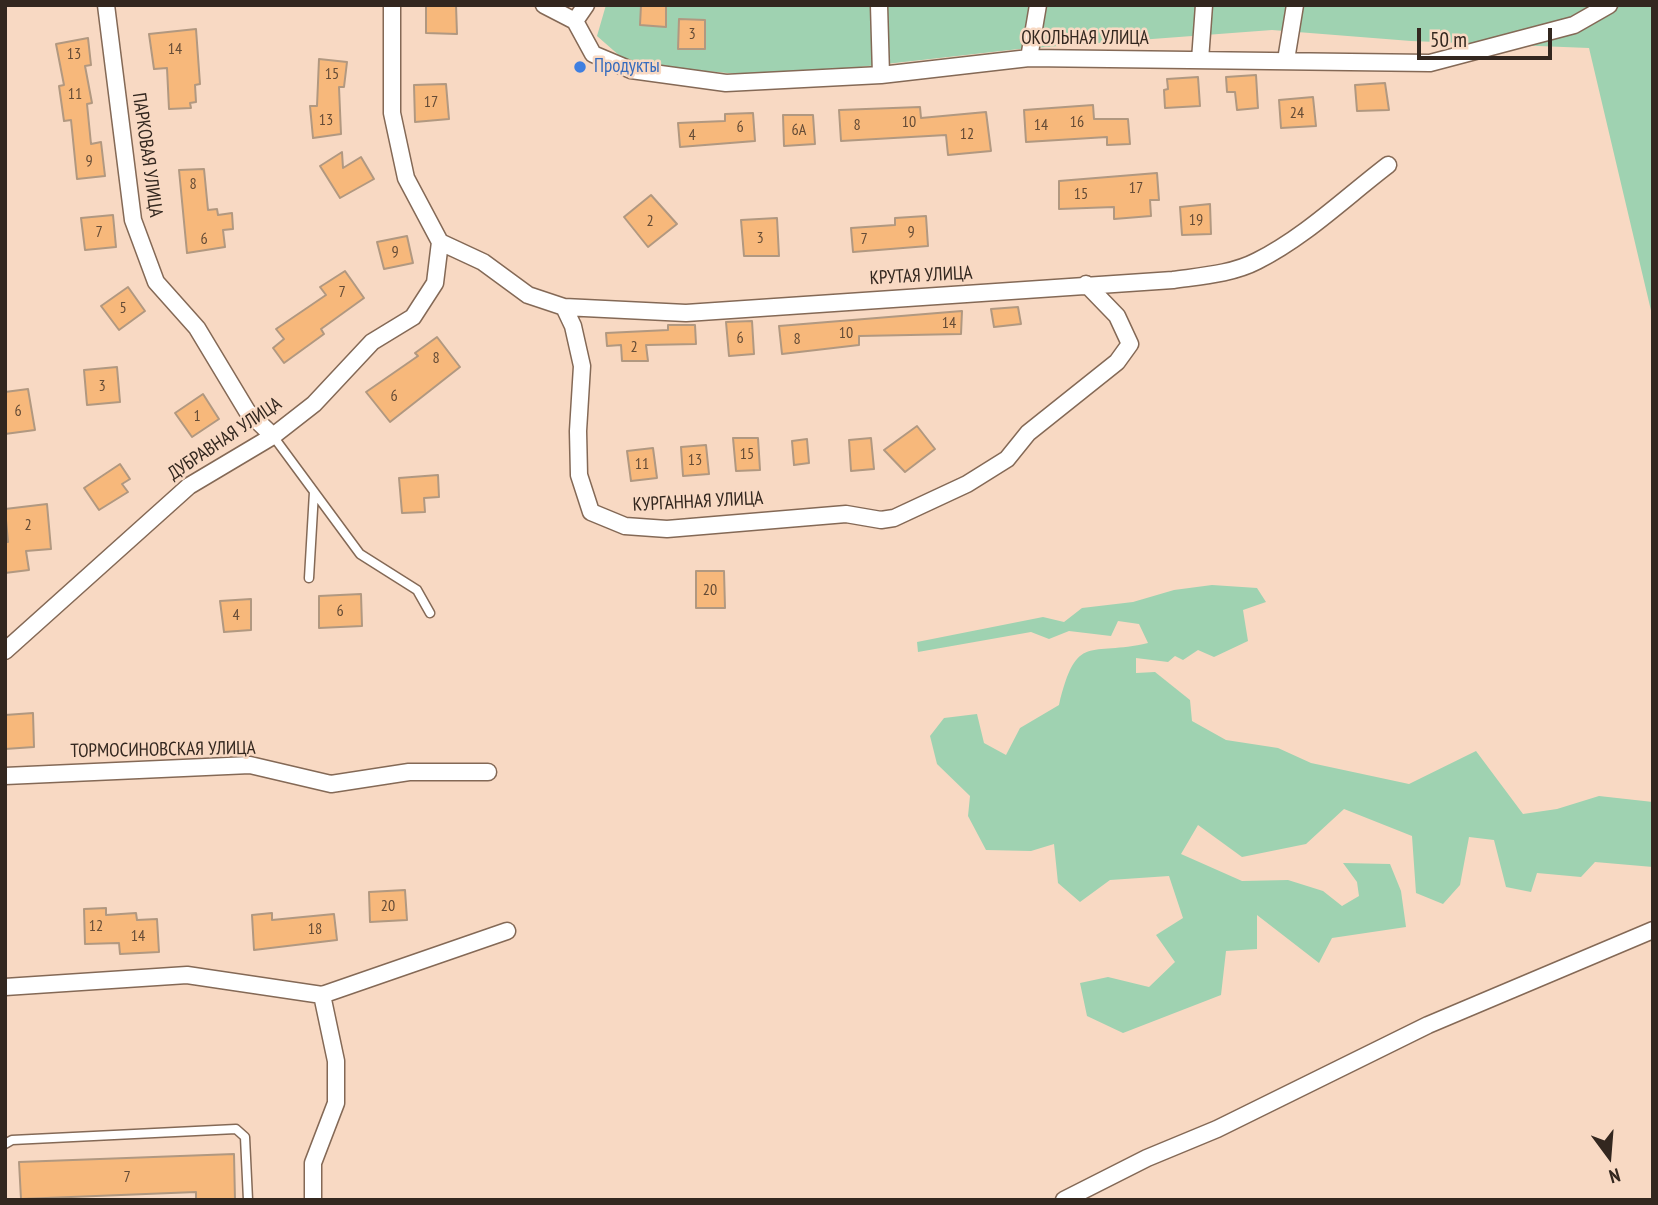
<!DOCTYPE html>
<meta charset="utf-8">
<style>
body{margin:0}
#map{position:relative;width:1658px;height:1205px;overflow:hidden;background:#f8d9c3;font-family:"PT Sans Narrow",sans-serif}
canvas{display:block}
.frame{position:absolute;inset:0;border:7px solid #33271f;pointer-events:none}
.north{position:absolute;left:1574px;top:1121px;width:70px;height:70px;-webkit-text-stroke:5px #f8d9c3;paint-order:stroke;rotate:164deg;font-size:19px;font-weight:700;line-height:28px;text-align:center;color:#33271f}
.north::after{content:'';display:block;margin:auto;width:24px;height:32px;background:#33271f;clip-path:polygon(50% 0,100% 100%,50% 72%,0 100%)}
.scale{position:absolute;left:1417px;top:28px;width:135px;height:32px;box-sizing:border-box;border:4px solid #33271f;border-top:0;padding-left:9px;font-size:21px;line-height:24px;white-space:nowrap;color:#33271f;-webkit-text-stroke:5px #f8d9c3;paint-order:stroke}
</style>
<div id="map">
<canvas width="1658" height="1205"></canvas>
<div class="frame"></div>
<div class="north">N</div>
<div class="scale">50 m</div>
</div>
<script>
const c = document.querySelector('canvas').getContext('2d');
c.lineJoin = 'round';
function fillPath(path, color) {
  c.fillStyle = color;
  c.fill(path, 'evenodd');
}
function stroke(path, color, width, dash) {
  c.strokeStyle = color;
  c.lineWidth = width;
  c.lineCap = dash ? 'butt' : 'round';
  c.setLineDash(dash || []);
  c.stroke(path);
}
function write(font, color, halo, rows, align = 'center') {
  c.font = font + ' "PT Sans Narrow",sans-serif';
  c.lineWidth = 5;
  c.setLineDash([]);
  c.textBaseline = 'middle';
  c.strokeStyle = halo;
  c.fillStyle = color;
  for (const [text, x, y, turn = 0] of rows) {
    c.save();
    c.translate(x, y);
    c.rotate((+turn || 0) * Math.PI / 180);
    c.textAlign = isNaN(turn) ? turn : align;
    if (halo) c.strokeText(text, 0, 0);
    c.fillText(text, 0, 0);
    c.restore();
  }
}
fillPath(new Path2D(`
 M 606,5 L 1653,5 L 1653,319 L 1589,48 L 1411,41 L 1272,30 L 1019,49 L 771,77 L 629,64 L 597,36 Z
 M 1212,585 L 1257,588 L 1266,602 L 1243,610 L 1248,641 L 1214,657 L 1198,650 L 1183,660 L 1175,656 L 1168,662 L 1136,658 L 1136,673 L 1155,672 L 1190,700 L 1192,721 L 1226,740 L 1278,748 L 1311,763 L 1409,784 L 1476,751 L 1523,814 L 1557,809 L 1599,796 L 1653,802 L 1653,867 L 1595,862 L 1581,877 L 1537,873 L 1531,892 L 1506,887 L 1494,840 L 1469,837 L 1460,885 L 1443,904 L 1416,893 L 1412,836 L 1344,809 L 1306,844 L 1242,857 L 1198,825 L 1181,854 L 1242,881 L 1288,880 L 1323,891 L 1342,906 L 1359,896 L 1357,882 L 1343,863 L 1390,864 L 1401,891 L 1406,927 L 1332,938 L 1319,963 L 1257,915 L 1257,949 L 1226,951 L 1221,995 L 1123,1033 L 1087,1016 L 1080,983 L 1108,977 L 1149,987 L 1175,962 L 1156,935 L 1183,918 L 1169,876 L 1110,880 L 1080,902 L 1058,883 L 1054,844 L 1031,851 L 986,850 L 968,816 L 970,796 L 937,764 L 930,736 L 944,718 L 977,714 L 984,743 L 1006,755 L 1020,728 L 1059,705 C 1077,631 1089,657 1148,643 L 1139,624 L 1118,621 L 1111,636 L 1069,631 L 1049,639 L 1031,632 L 918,652 L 917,642 L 1043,617 L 1064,622 L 1082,608 L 1133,602 L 1174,590 Z`), '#9fd2b1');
const building = new Path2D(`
 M 426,5 L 456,5 L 457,34 L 426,33 Z
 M 641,5 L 666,5 L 666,27 L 640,25 Z
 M 679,19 L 705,20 L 705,49 L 678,49 Z
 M 196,29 L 200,84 L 195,85 L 196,102 L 190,103 L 191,108 L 169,109 L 167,68 L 154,69 L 149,34 Z
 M 88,38 L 91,65 L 85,66 L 92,103 L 87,104 L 91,144 L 101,142 L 105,176 L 77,179 L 71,120 L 64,121 L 59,86 L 64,85 L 56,44 Z
 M 319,59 L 347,62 L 344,87 L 339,87 L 341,134 L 313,138 L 310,106 L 317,106 Z
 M 1256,75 L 1258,108 L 1237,110 L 1235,92 L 1227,92 L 1226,77 Z
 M 1198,77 L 1200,106 L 1165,108 L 1164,90 L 1168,89 L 1167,79 Z
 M 1385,83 L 1389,110 L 1357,111 L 1355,85 Z
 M 446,84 L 449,119 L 415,122 L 414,85 Z
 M 1313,97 L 1316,126 L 1281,128 L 1279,100 Z
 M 1093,105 L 1094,119 L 1128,119 L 1130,144 L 1107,145 L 1107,137 L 1026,142 L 1024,110 Z
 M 920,107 L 921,118 L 986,112 L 991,151 L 948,155 L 946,135 L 841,141 L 839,110 Z
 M 753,113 L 755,141 L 680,147 L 678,123 L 725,121 L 725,114 Z
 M 783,115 L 813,115 L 815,144 L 784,146 Z
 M 342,152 L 343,168 L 361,157 L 374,179 L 340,198 L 320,166 Z
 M 204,169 L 208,210 L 217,209 L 218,215 L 232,213 L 233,229 L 223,230 L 225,247 L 187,253 L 179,170 Z
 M 1157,173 L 1159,200 L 1150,200 L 1151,216 L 1114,219 L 1114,207 L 1059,209 L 1059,181 Z
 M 651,195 L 677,224 L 648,247 L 624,217 Z
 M 1210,204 L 1211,234 L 1182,235 L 1180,207 Z
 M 113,215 L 116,247 L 85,250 L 81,218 Z
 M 926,216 L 928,246 L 853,252 L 851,228 L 895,225 L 895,218 Z
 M 777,218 L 779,256 L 744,256 L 741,220 Z
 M 407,236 L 413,263 L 384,269 L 377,242 Z
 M 345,271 L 364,298 L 321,329 L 324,334 L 284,363 L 273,348 L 284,339 L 276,329 L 326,295 L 320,287 Z
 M 128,287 L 145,311 L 119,330 L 101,306 Z
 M 1018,307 L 1021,324 L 994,327 L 991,309 Z
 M 962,311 L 961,334 L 859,336 L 859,345 L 782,354 L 779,326 Z
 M 752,321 L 754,354 L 729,356 L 726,322 Z
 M 668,325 L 695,325 L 696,344 L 646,345 L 648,361 L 622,361 L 621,345 L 607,346 L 606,333 L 668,330 Z
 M 437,337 L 460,367 L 390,422 L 366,392 L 418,356 L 415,353 Z
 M 117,367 L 120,402 L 87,405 L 84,370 Z
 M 28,389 L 35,430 L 5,434 L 5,392 Z
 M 203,394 L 219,419 L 192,437 L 175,413 Z
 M 917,426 L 935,449 L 905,472 L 884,450 Z
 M 733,438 L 758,438 L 760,470 L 736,471 Z
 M 871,438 L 874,469 L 851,471 L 849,440 Z
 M 807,439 L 809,463 L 794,465 L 792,441 Z
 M 706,445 L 709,474 L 683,476 L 681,447 Z
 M 653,448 L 657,478 L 631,481 L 627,451 Z
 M 120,464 L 130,479 L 122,484 L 128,492 L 99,510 L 84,488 Z
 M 438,475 L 439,497 L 424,498 L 425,512 L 402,513 L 399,478 Z
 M 47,504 L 51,549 L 26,551 L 29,570 L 5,573 L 5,542 L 8,542 L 5,509 Z
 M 696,571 L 724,571 L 725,608 L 696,608 Z
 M 361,594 L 362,626 L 319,628 L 319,596 Z
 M 251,599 L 251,630 L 224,632 L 220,601 Z
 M 33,713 L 34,747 L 5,749 L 5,715 Z
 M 405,890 L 407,920 L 370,922 L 369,892 Z
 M 106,908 L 106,915 L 136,913 L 137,920 L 157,919 L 159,952 L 120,954 L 119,943 L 85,944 L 84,909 Z
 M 272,913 L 272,920 L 334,914 L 337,940 L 254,950 L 252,915 Z
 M 234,1154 L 235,1200 L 196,1200 L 196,1192 L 21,1199 L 19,1162 Z`);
fillPath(building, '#f7b87b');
stroke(building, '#b19880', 2);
const lane = new Path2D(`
 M 273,436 L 360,554 L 417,590 L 430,613
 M 309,578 L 314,492
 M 5,1144 L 12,1140 L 236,1129 L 245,1137 L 248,1200`);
const street = new Path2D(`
 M 106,5 L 133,220 L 156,282 L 197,328 L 247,411 L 273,436
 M 544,5 L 575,21
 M 879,5 L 881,75
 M 575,21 L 593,54 L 631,70 L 726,83 L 881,75 L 1029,58 L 1430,63 L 1574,25 L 1609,5
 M 575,21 L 586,5
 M 1029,58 L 1038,5
 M 1200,60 L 1204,5
 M 1286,60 L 1295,5
 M 440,242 L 483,262 L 528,295 L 564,307 L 686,313 L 1173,280 C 1201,276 1232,274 1257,261 C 1305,237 1346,197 1388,165
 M 564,307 L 573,326 L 582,366 L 578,431 L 579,475 L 591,512 L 625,526 L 667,529 L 846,514 L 881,520 L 894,518 L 967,484 L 1007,459 L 1028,433 L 1117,362 L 1130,344 L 1117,316 L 1086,284
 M 5,651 L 189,486 L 273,436 L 314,404 L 372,342 L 413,317 L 435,283 L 440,242 L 406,178 L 392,113 L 392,5
 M 5,776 L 250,765 L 331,784 L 409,772 L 488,772
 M 5,987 L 187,975 L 322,995 L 507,931
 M 313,1200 L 313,1163 L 336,1103 L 336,1061 L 322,995
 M 1064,1200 L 1147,1158 L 1217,1129 L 1428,1025 L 1653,930`);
stroke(lane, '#846956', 11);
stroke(street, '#846956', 19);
stroke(lane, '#fff', 8);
stroke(street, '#fff', 16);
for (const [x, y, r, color] of [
 [580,67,7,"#3f7fe0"]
]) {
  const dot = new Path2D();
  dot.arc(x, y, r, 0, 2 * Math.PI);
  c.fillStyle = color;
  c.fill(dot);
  stroke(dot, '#f8d9c3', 2.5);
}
write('16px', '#644b36', null, [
 ["3",692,34],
 ["14",175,49],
 ["13",74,54],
 ["15",332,74],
 ["11",75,94],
 ["17",431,102],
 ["24",1297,113],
 ["13",326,120],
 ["10",909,122],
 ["16",1077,122],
 ["8",857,125],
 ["14",1041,125],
 ["6",740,127],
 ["6А",799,130],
 ["12",967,134],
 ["4",692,135],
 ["9",89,161],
 ["8",193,184],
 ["17",1136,188],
 ["15",1081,194],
 ["19",1196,220],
 ["2",650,221],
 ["7",99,232],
 ["9",911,232],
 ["3",760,238],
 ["6",204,239],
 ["7",864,239],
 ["9",395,252],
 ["7",342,292],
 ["5",123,308],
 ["14",949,323],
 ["10",846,333],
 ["6",740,338],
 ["8",797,339],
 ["2",634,347],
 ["8",436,358],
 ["3",102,386],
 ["6",394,396],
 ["6",18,411],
 ["1",197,416],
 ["15",747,454],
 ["13",695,460],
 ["11",642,464],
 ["2",28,525],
 ["20",710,590],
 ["6",340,611],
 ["4",236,615],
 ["20",388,906],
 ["12",96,926],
 ["18",315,929],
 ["14",138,936],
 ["7",127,1177]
]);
write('19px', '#33271f', '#f8d9c3', [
 ["ОКОЛЬНАЯ УЛИЦА",1085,39],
 ["ПАРКОВАЯ УЛИЦА",147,155,82],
 ["КРУТАЯ УЛИЦА",921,276,-3],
 ["ДУБРАВНАЯ УЛИЦА",225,439,-34],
 ["КУРГАННАЯ УЛИЦА",698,502,-3],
 ["ТОРМОСИНОВСКАЯ УЛИЦА",163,750,-1]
]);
write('19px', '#366cbe', '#f8d9c3', [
 ["Продукты",594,67]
], 'left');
</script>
